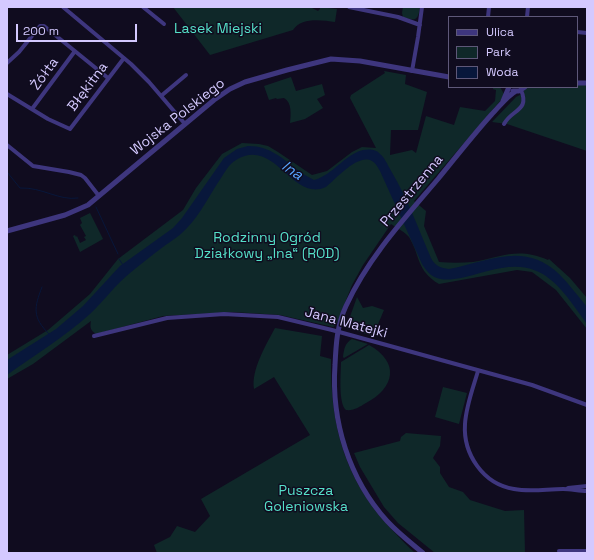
<!DOCTYPE html>
<meta charset="utf-8">
<style>
body{margin:0}
#map{position:relative;width:594px;height:560px;overflow:hidden;background:#100c1f;font-family:"Space Grotesk",sans-serif}
canvas{display:block}
.frame{position:absolute;inset:0;border:8px solid #d4c9ff;pointer-events:none}
.legend{position:absolute;left:448px;top:16px;width:130px;height:72px;box-sizing:border-box;background:#100c1f;border:1px solid #5e5879;margin:0;padding:5px 7px;list-style:none;font-size:12px;color:#d4c9ff}
.legend li{display:flex;align-items:center;gap:8px;height:20px}
.legend b{width:20px;border:1px solid #5e5879}
.scale{position:absolute;left:16px;top:24px;width:121px;height:18px;box-sizing:border-box;border:2px solid #d4c9ff;border-top:0;padding-left:5px;font-size:12px;line-height:14px;white-space:nowrap;color:#d4c9ff;-webkit-text-stroke:3px #100c1f;paint-order:stroke}
</style>
<div id="map">
<canvas width="594" height="560"></canvas>
<div class="frame"></div>
<ul class="legend">
<li><b style="height:5px;background:#3e367e"></b>Ulica</li>
<li><b style="height:11px;background:#0f2829"></b>Park</li>
<li><b style="height:11px;background:#08173b"></b>Woda</li>
</ul>
<div class="scale">200 m</div>
</div>
<script>
const c = document.querySelector('canvas').getContext('2d');
c.lineJoin = 'round';
function fillPath(path, color) {
  c.fillStyle = color;
  c.fill(path, 'evenodd');
}
function stroke(path, color, width, dash) {
  c.strokeStyle = color;
  c.lineWidth = width;
  c.lineCap = dash ? 'butt' : 'round';
  c.setLineDash(dash || []);
  c.stroke(path);
}
function write(font, color, halo, rows, align = 'center') {
  c.font = font + ' "Space Grotesk",sans-serif';
  c.lineWidth = 3;
  c.setLineDash([]);
  c.textBaseline = 'middle';
  c.strokeStyle = halo;
  c.fillStyle = color;
  for (const [text, x, y, turn = 0] of rows) {
    c.save();
    c.translate(x, y);
    c.rotate((+turn || 0) * Math.PI / 180);
    c.textAlign = isNaN(turn) ? turn : align;
    if (halo) c.strokeText(text, 0, 0);
    c.fillText(text, 0, 0);
    c.restore();
  }
}
fillPath(new Path2D(`
 M 173,7 L 310,7 L 318,11 L 320,9 L 320,7 L 337,9 L 335,22 C 322,20 301,17 293,30 L 210,55 Z
 M 403,7 L 420,7 C 418,20 416,22 403,17 L 402,13 Z
 M 384,71 L 406,75 L 405,84 L 427,92 L 418,130 L 391,130 L 390,155 L 412,150 L 416,153 L 426,116 L 454,125 L 460,107 L 485,111 L 495,101 L 496,90 L 493,89 L 493,87 L 500,87 L 504,94 L 501,100 L 414,201 L 426,211 L 424,226 L 439,262 C 450,263 461,263 473,262 C 503,257 517,247 548,260 L 549,259 L 570,278 L 587,298 L 587,329 L 556,290 L 532,272 L 517,270 L 439,284 C 416,270 421,257 409,237 C 405,232 397,228 391,224 L 363,265 L 352,285 L 336,325 L 333,327 L 280,315 L 233,312 L 163,316 L 96,334 C 90,330 90,327 91,321 L 33,364 L 7,379 L 7,355 L 48,330 L 90,294 L 118,259 L 183,210 L 196,188 L 222,154 L 242,143 L 259,144 L 268,146 L 278,152 L 312,175 L 327,171 L 352,152 L 362,147 L 376,148 L 350,98 L 351,95 L 385,73 Z
 M 291,77 L 296,91 L 322,84 L 325,95 L 317,99 L 323,108 L 305,119 L 290,123 C 291,115 292,102 284,98 L 277,99 L 276,98 L 269,100 L 264,86 Z
 M 577,84 L 587,85 L 587,151 L 507,124 L 492,122 L 516,97 L 524,93 L 524,90 L 527,87 L 577,87 Z
 M 90,213 L 103,239 L 80,252 L 73,236 L 75,235 L 76,237 L 77,236 L 80,243 L 86,240 L 84,237 L 86,236 L 80,225 L 82,223 L 80,218 Z
 M 357,297 L 363,308 L 372,306 L 384,310 L 373,336 L 346,328 Z
 M 275,328 L 322,336 L 320,356 L 331,359 C 330,428 346,484 396,534 C 402,540 408,547 415,553 L 157,553 L 154,545 L 170,537 L 177,526 L 195,532 L 210,516 L 201,499 L 310,435 L 274,377 L 254,389 C 251,370 266,345 275,328 Z
 M 352,339 L 368,344 L 344,358 L 343,357 C 344,349 345,343 352,339 Z
 M 369,345 C 400,362 395,388 366,403 C 359,407 354,411 346,410 C 338,403 341,373 341,362 Z
 M 443,387 L 467,393 L 459,424 L 435,417 Z
 M 406,433 L 441,436 L 440,446 L 433,458 L 440,467 L 440,473 L 449,487 L 463,492 L 470,500 L 505,511 L 524,510 L 525,553 L 435,553 L 398,523 L 384,507 L 360,467 L 354,453 L 400,441 L 401,437 Z`), '#0f2829');
fillPath(new Path2D(`
 M 248,146 C 271,146 283,159 300,172 C 304,175 309,177 314,180 C 333,175 344,155 363,150 C 369,149 376,149 380,154 C 385,158 387,164 390,169 C 407,197 418,228 431,258 C 435,266 441,268 449,269 C 489,261 525,241 559,274 C 569,284 578,296 587,307 L 587,324 C 573,305 557,278 534,270 C 511,261 484,273 461,278 C 454,279 445,281 437,278 C 430,276 426,270 422,264 L 380,171 C 378,168 376,163 372,161 C 358,153 336,179 326,187 C 292,203 275,136 236,160 C 229,164 225,172 221,178 C 210,194 200,215 187,228 C 180,236 171,241 163,247 C 152,255 141,264 130,273 C 115,285 104,301 90,314 C 64,337 35,355 7,375 L 7,360 L 56,329 L 83,306 L 120,266 L 173,228 L 182,218 L 224,158 L 237,149 Z`), '#08173b');
stroke(new Path2D(`
 M 7,172 L 20,188 C 42,187 59,201 78,198
 M 96,207 L 118,254
 M 119,259 L 123,265
 M 42,287 C 34,308 32,317 49,334`), '#08173b', 1);
stroke(new Path2D(`
 M 63,7 L 131,64 L 149,82 L 185,124
 M 143,7 L 164,24
 M 349,7 L 398,17 L 420,25
 M 488,17 L 489,7
 M 527,17 L 528,7
 M 577,32 L 587,33
 M 7,63 L 19,52 L 40,26 L 44,26 L 108,78
 M 412,71 L 418,37 L 422,7
 M 7,94 L 48,119 L 70,129 L 124,58
 M 161,96 L 186,75
 M 32,109 L 75,51
 M 504,124 C 512,109 530,111 521,90
 M 7,145 L 33,166 L 69,172 L 81,175 L 85,178 L 99,196
 M 94,336 L 167,318 L 224,314 L 278,317 L 332,330 L 532,385 L 587,405
 M 478,371 C 473,388 466,406 465,424 C 463,454 483,484 514,489 C 530,492 547,489 563,489 C 571,489 579,491 587,491
 M 568,488 L 587,486
 M 559,551 L 587,551`), '#3e367e', 4);
stroke(new Path2D(`
 M 577,83 L 587,83
 M 513,91 L 519,91 L 525,87
 M 503,101 L 509,87
 M 7,231 L 65,215 L 88,205 L 214,100 L 230,89 L 245,82 L 287,70 L 331,59 L 360,61 L 449,77
 M 423,553 C 411,543 398,533 387,521 C 349,479 331,421 335,365 C 336,344 337,325 346,306 C 368,258 404,219 438,179 C 456,157 473,135 492,114 C 499,107 507,96 516,91`), '#3e367e', 5);
write('14px', '#55e0c8', '#100c1f', [
 ["Lasek Miejski",218,29],
 ["Rodzinny Ogród",267,238],
 ["Działkowy „Ina“ (ROD)",267,254],
 ["Puszcza",306,491],
 ["Goleniowska",306,507]
]);
write('14px', '#d4c9ff', '#100c1f', [
 ["Żółta",45,74,-54],
 ["Błękitna",88,87,-53],
 ["Wojska Polskiego",178,117,-38],
 ["Przestrzenna",412,191,-50],
 ["Jana Matejki",346,323,15]
]);
write('italic 15px', '#57a5ff', '#100c1f', [
 ["Ina",292,171,34]
]);
</script>
